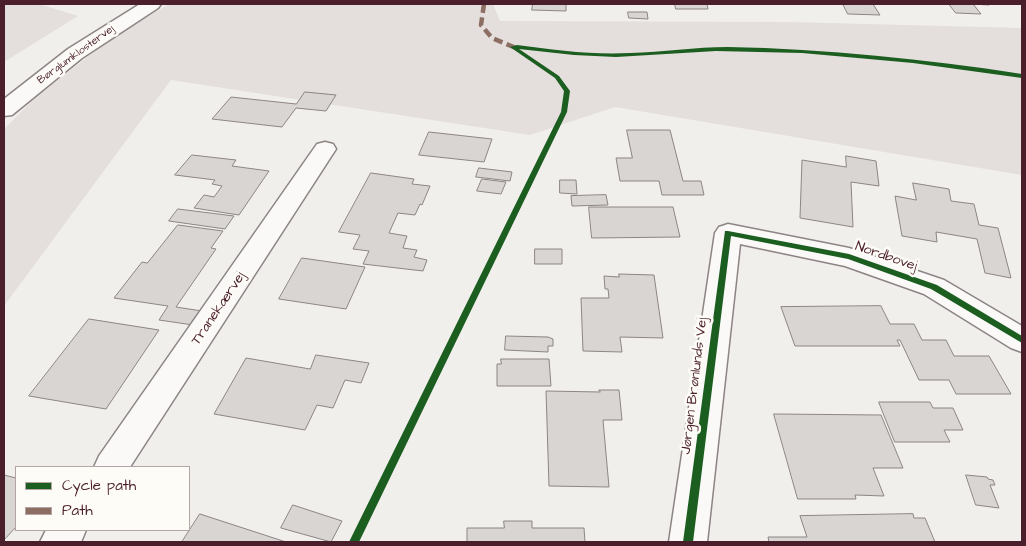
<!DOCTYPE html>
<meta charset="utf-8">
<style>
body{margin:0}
#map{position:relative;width:1026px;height:546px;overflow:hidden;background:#f1efec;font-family:"Architects Daughter",sans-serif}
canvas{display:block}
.frame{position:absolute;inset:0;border:5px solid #4a1f2b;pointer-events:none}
.legend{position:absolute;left:15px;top:466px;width:175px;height:65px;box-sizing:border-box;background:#fdfcf7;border:1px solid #b5a4a5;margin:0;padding:6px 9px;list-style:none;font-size:15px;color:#4a1f2b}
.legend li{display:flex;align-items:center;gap:10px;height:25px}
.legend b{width:25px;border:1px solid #b5a4a5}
</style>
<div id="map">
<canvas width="1026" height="546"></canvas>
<div class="frame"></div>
<ul class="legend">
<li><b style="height:6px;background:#1b5e20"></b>Cycle path</li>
<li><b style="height:6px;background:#8d6e63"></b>Path</li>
</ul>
</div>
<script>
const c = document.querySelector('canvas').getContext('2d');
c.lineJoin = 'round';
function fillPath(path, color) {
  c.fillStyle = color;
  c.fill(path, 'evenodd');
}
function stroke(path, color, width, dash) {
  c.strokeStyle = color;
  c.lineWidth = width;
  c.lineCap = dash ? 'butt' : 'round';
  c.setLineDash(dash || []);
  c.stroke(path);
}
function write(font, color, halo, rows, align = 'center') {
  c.font = font + ' "Architects Daughter",sans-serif';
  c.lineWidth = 5;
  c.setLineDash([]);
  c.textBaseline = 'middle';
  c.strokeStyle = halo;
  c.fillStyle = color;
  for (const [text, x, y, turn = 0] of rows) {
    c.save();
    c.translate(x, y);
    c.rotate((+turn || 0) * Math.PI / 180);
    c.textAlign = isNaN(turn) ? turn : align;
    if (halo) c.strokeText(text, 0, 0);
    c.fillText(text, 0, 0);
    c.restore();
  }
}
fillPath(new Path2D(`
 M 4,4 L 39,4 L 78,16 L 4,62 Z
 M 169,4 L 493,4 L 500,21 L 788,22 L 1022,28 L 1022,175 L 615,107 L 530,135 L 171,80 L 4,306 L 4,129 L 33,100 L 113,37 Z`), '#e4dedc');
const building = new Path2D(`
 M 533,4 L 566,4 L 566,11 L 532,10 Z
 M 675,4 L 707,4 L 708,9 L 676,9 Z
 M 843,4 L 873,4 L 880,15 L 848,14 Z
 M 949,4 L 988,4 L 989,5 L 973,4 L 981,14 L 956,13 Z
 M 628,12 L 647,12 L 648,19 L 629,18 Z
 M 305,92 L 336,95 L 326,111 L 296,108 L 282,127 L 212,119 L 231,97 L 296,104 Z
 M 627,130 L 670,130 L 683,181 L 701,181 L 704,195 L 662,195 L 659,181 L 620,181 L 616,158 L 632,158 Z
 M 429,132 L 492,139 L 484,162 L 419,155 Z
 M 192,155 L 236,160 L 232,166 L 269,171 L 239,215 L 194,208 L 204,195 L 214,197 L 222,186 L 212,184 L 215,180 L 175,175 Z
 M 846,156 L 876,161 L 879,186 L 851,182 L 853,227 L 800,218 L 802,160 L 846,167 Z
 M 479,168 L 512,172 L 510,181 L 476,177 Z
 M 371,173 L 414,179 L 412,184 L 430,186 L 422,205 L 420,204 L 415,215 L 398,213 L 389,233 L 407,236 L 403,248 L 417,250 L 414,257 L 427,260 L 423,271 L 363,264 L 369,251 L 353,249 L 360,235 L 339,232 Z
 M 482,179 L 506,182 L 501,194 L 477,191 Z
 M 560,180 L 576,180 L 577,194 L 560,193 Z
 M 913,183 L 949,189 L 951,201 L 974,204 L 979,225 L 998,228 L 1011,278 L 985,273 L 977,239 L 936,232 L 937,242 L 902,236 L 895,196 L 916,200 Z
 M 606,195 L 608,205 L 572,206 L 571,196 Z
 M 589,207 L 673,207 L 680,237 L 592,238 Z
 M 178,209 L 234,216 L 225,229 L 169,221 Z
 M 178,225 L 223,231 L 211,248 L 216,249 L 176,307 L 202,311 L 193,325 L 159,320 L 168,306 L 114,298 L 142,262 L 147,263 Z
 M 535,249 L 562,249 L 562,264 L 535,264 Z
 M 302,258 L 365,267 L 346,309 L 279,299 Z
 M 619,274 L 654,275 L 663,338 L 620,337 L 622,352 L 583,351 L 581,298 L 609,298 L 608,289 L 605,289 L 604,276 L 619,277 Z
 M 881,306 L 890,324 L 914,324 L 922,340 L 946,340 L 954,356 L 989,356 L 1011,394 L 956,394 L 949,380 L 919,380 L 900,340 L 897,340 L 900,346 L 795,346 L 781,307 Z
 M 89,319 L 159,330 L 106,409 L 29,396 Z
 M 506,336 L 548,337 L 553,339 L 553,346 L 548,346 L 548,352 L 505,350 Z
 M 316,355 L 369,363 L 361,383 L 345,380 L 333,408 L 317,405 L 305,430 L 214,414 L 246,358 L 310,369 Z
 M 501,359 L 549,359 L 551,386 L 497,386 L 497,364 L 501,364 Z
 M 599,390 L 619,390 L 622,420 L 603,420 L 609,487 L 549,486 L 546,391 L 600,392 Z
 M 879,402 L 930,402 L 933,408 L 953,408 L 963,430 L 944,430 L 950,442 L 895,442 Z
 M 774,414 L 881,415 L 903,468 L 873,468 L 884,496 L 855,495 L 856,499 L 798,499 Z
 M 4,475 L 16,478 L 16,527 L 4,540 Z
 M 966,475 L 987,477 L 988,479 L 993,480 L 995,485 L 990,485 L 999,508 L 976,505 Z
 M 293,505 L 342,521 L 331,542 L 281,528 Z
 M 200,514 L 286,542 L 182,542 Z
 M 913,514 L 914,518 L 925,518 L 935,542 L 769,542 L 768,537 L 807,537 L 800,516 Z
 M 504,521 L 532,521 L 532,528 L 584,528 L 585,542 L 467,542 L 467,528 L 504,528 Z`);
fillPath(building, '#d8d5d3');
stroke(building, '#8d8485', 1);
const minor = new Path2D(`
 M 140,4 L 161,4 L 158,8 L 82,58 L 12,115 L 4,116 L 4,99 L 68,49 Z
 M 325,142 L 333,144 L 336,149 L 130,467 L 94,467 L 99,456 L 317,144 Z
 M 728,224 L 849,248 L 944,280 L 1022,326 L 1022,352 L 1011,348 L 924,294 L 845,266 L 740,244 L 707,542 L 669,542 L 715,233 L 719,227 Z
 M 46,530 L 86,530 L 81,542 L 40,542 Z`);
stroke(minor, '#8d8485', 3);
fillPath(minor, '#faf9f7');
stroke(new Path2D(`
 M 484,4 L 481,25 L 492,38 L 516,48`), '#8d6e63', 4.5, [9, 4.5]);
fillPath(new Path2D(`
 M 517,45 C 554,50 592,55 630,53 C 663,52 695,47 728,47 C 827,49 925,59 1022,74 L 1022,78 L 913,63 L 802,53 L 716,51 L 616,57 L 574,55 L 519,49 L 559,76 L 570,91 L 567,112 L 359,542 L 349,542 L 561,112 L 564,91 L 555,78 L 510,47 Z
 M 725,231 L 728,231 L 849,254 L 937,285 L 1022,336 L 1022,343 L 931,289 L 848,259 L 731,236 L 693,542 L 683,542 Z`), '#1b5e20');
write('11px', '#4a1f2b', '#fdfcf7', [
 ["Børglumklostervej",76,55,-36]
]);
write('14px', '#4a1f2b', '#fdfcf7', [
 ["Nordbovej",886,257,19],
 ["Tranekærvej",219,309,-56],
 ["Jørgen Brønlunds Vej",695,386,-83]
]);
</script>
